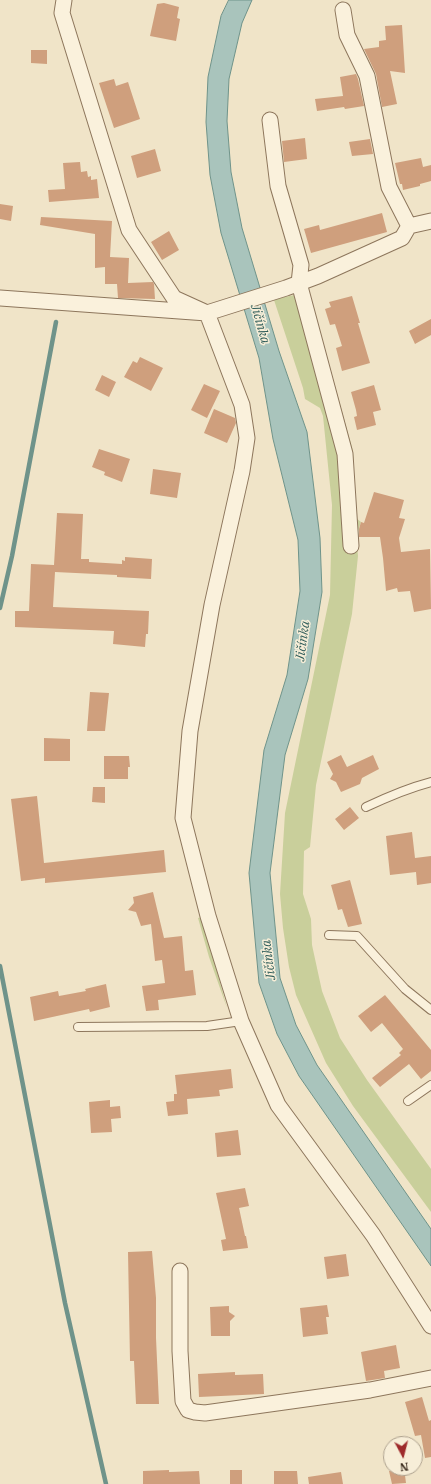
<!DOCTYPE html>
<meta charset="utf-8">
<style>
body{margin:0}
#map{position:relative;width:431px;height:1484px;overflow:hidden;background:#f0e4c8;font-family:"IBM Plex Serif",serif}
canvas{display:block}
.north{position:absolute;left:383px;top:1436px;width:40px;height:40px;box-sizing:border-box;background:#f7eed8;border:1px solid #ada18e;border-radius:50%;rotate:173deg;font-size:11px;font-weight:700;line-height:16px;text-align:center;color:#3d2e20}
.north::after{content:'';display:block;margin:auto;width:14px;height:18px;background:#9e2a2b;clip-path:polygon(50% 0,100% 100%,50% 72%,0 100%)}
</style>
<div id="map">
<canvas width="431" height="1484"></canvas>
<div class="north">N</div>
</div>
<script>
const c = document.querySelector('canvas').getContext('2d');
c.lineJoin = 'round';
function fillPath(path, color) {
  c.fillStyle = color;
  c.fill(path, 'evenodd');
}
function stroke(path, color, width, dash) {
  c.strokeStyle = color;
  c.lineWidth = width;
  c.lineCap = dash ? 'butt' : 'round';
  c.setLineDash(dash || []);
  c.stroke(path);
}
function write(font, color, halo, rows, align = 'center') {
  c.font = font + ' "IBM Plex Serif",serif';
  c.lineWidth = 3;
  c.setLineDash([]);
  c.textBaseline = 'middle';
  c.strokeStyle = halo;
  c.fillStyle = color;
  for (const [text, x, y, turn = 0] of rows) {
    c.save();
    c.translate(x, y);
    c.rotate((+turn || 0) * Math.PI / 180);
    c.textAlign = isNaN(turn) ? turn : align;
    if (halo) c.strokeText(text, 0, 0);
    c.fillText(text, 0, 0);
    c.restore();
  }
}
fillPath(new Path2D(`
 M 309,292 L 353,451 L 356,518 L 361,522 L 356,537 L 358,556 L 352,614 L 316,785 L 310,847 L 304,851 L 303,894 L 311,919 L 312,945 L 322,991 L 340,1038 L 367,1080 L 431,1169 L 431,1212 L 353,1106 L 326,1063 L 296,995 L 289,967 L 283,928 L 280,894 L 285,813 L 330,595 L 332,505 L 323,416 L 320,408 L 305,399 L 303,388 L 274,300 C 285,296 297,295 309,292 Z
 M 202,917 L 227,1008 L 209,957 L 198,918 Z`), '#c9cf9b');
const water = new Path2D(`
 M 229,0 L 252,0 L 242,23 L 229,79 L 227,121 L 231,172 L 242,228 L 279,351 L 307,432 L 320,538 L 322,592 L 308,679 L 285,755 L 270,873 L 280,978 L 296,1025 L 317,1065 L 431,1229 L 431,1266 L 299,1076 L 277,1034 L 259,983 L 249,873 L 264,750 L 287,675 L 300,591 L 298,540 L 273,439 L 259,358 L 221,233 L 210,175 L 206,122 L 208,77 L 221,16 Z`);
fillPath(water, '#a9c4bc');
stroke(water, '#6f938a', 1);
stroke(new Path2D(`
 M 0,608 L 12,556 L 56,322
 M 0,966 L 65,1303 L 106,1484`), '#6f938a', 4.5);
fillPath(new Path2D(`
 M 164,3 L 179,7 L 177,18 L 180,19 L 176,41 L 150,36 L 157,4 Z
 M 402,25 L 405,73 L 390,71 L 397,104 L 382,107 L 376,74 L 364,49 L 379,47 L 379,41 L 386,40 L 385,26 Z
 M 31,50 L 47,50 L 47,64 L 31,63 Z
 M 356,74 L 358,79 L 364,106 L 345,109 L 344,107 L 317,111 L 315,99 L 343,96 L 340,77 Z
 M 114,79 L 116,86 L 128,82 L 140,119 L 114,128 L 99,83 Z
 M 305,138 L 307,159 L 284,162 L 282,141 Z
 M 370,139 L 373,154 L 352,156 L 349,142 Z
 M 155,149 L 161,171 L 137,178 L 131,156 Z
 M 421,158 L 423,167 L 431,165 L 431,181 L 420,184 L 420,186 L 403,190 L 402,184 L 400,184 L 395,163 Z
 M 80,162 L 81,172 L 87,171 L 88,177 L 91,176 L 91,180 L 97,179 L 99,198 L 49,202 L 48,190 L 65,189 L 63,163 Z
 M 0,204 L 13,206 L 11,221 L 0,219 Z
 M 382,213 L 387,232 L 311,253 L 304,229 L 319,225 L 320,230 Z
 M 41,217 L 112,221 L 110,257 L 129,258 L 128,283 L 153,282 L 154,284 L 155,299 L 118,298 L 117,284 L 105,284 L 105,267 L 95,268 L 95,234 L 40,225 Z
 M 169,231 L 179,250 L 162,260 L 151,242 Z
 M 352,296 L 360,323 L 358,323 L 370,363 L 342,371 L 336,348 L 342,346 L 335,324 L 330,325 L 325,309 L 331,307 L 329,302 Z
 M 431,319 L 431,335 L 415,344 L 409,331 Z
 M 140,357 L 163,368 L 151,391 L 124,377 L 133,361 L 137,363 Z
 M 102,375 L 116,382 L 109,397 L 95,390 Z
 M 204,384 L 220,391 L 207,418 L 191,410 Z
 M 374,385 L 381,410 L 373,412 L 376,425 L 357,430 L 354,417 L 357,416 L 356,410 L 351,392 Z
 M 214,409 L 235,418 L 236,423 L 227,443 L 204,433 Z
 M 99,449 L 130,459 L 122,482 L 104,475 L 105,472 L 92,467 Z
 M 153,469 L 181,473 L 177,498 L 150,494 Z
 M 374,492 L 404,500 L 399,518 L 405,519 L 399,538 L 401,552 L 430,549 L 431,609 L 414,612 L 410,591 L 398,592 L 397,588 L 386,591 L 383,558 L 380,537 L 359,537 L 359,529 L 361,522 L 364,523 Z
 M 57,513 L 83,514 L 81,559 L 89,559 L 89,562 L 122,564 L 122,560 L 125,561 L 125,557 L 152,559 L 151,579 L 117,577 L 117,575 L 55,572 L 53,607 L 149,611 L 148,634 L 146,634 L 145,647 L 113,644 L 114,631 L 15,627 L 15,611 L 29,611 L 31,564 L 54,565 Z
 M 90,692 L 109,693 L 105,731 L 87,731 Z
 M 44,738 L 70,739 L 70,761 L 44,761 Z
 M 341,755 L 347,767 L 373,755 L 379,769 L 362,778 L 360,784 L 341,792 L 336,782 L 330,779 L 333,774 L 327,762 Z
 M 104,756 L 129,756 L 130,767 L 128,767 L 128,779 L 104,779 Z
 M 93,787 L 105,787 L 105,803 L 92,802 Z
 M 37,796 L 44,863 L 164,850 L 166,872 L 45,883 L 45,878 L 21,881 L 11,799 Z
 M 350,807 L 359,818 L 344,830 L 335,819 Z
 M 412,832 L 415,858 L 431,856 L 431,883 L 417,885 L 416,872 L 390,875 L 386,836 Z
 M 350,880 L 362,924 L 348,927 L 342,909 L 338,910 L 331,885 Z
 M 153,892 L 164,938 L 182,936 L 185,971 L 193,970 L 196,995 L 158,1000 L 159,1010 L 146,1011 L 142,986 L 165,983 L 162,960 L 155,961 L 151,924 L 141,926 L 136,912 L 128,910 L 134,903 L 133,897 Z
 M 106,984 L 110,1007 L 90,1012 L 89,1009 L 34,1021 L 30,997 L 58,991 L 59,996 L 86,991 L 85,989 Z
 M 385,995 L 431,1050 L 431,1071 L 421,1079 L 409,1064 L 380,1087 L 372,1078 L 401,1055 L 399,1053 L 403,1049 L 382,1023 L 371,1032 L 358,1016 Z
 M 231,1069 L 233,1088 L 219,1090 L 220,1096 L 187,1099 L 188,1114 L 168,1116 L 166,1102 L 174,1101 L 174,1094 L 177,1094 L 175,1075 Z
 M 110,1100 L 110,1107 L 120,1106 L 121,1118 L 111,1119 L 112,1132 L 91,1133 L 89,1102 Z
 M 238,1130 L 241,1155 L 217,1157 L 215,1133 Z
 M 245,1188 L 249,1206 L 239,1208 L 245,1236 L 246,1236 L 248,1248 L 223,1251 L 221,1240 L 226,1239 L 216,1193 Z
 M 152,1251 L 156,1298 L 156,1338 L 159,1404 L 136,1404 L 134,1361 L 130,1361 L 128,1252 Z
 M 346,1254 L 349,1276 L 327,1279 L 324,1257 Z
 M 327,1305 L 329,1317 L 326,1317 L 328,1334 L 303,1337 L 300,1308 Z
 M 229,1306 L 229,1312 L 235,1316 L 230,1321 L 230,1336 L 211,1336 L 210,1307 Z
 M 396,1345 L 400,1368 L 384,1371 L 385,1378 L 366,1381 L 361,1352 Z
 M 235,1372 L 235,1375 L 263,1374 L 264,1394 L 199,1397 L 198,1374 Z
 M 422,1397 L 429,1421 L 431,1420 L 431,1457 L 425,1458 L 421,1435 L 415,1436 L 405,1402 Z
 M 404,1468 L 406,1483 L 392,1484 L 389,1471 Z
 M 169,1470 L 169,1472 L 199,1471 L 200,1484 L 143,1484 L 143,1471 Z
 M 230,1470 L 242,1470 L 242,1484 L 230,1484 Z
 M 274,1471 L 297,1471 L 298,1484 L 274,1484 Z
 M 341,1472 L 343,1484 L 309,1484 L 308,1477 Z`), '#cf9f7d');
const service = new Path2D(`
 M 366,807 C 387,797 408,788 431,782
 M 329,935 L 357,936 L 405,989 L 431,1010
 M 78,1027 L 207,1026 L 241,1021
 M 408,1101 L 431,1085`);
const minor = new Path2D(`
 M 64,0 L 62,13 L 129,230 L 174,298 L 207,313 L 242,405 L 247,438 L 242,471 L 212,605 L 190,731 L 183,818 L 208,916 L 241,1021 L 278,1105 L 373,1235 L 431,1326
 M 343,10 L 347,35 L 367,76 L 389,187 L 409,226
 M 270,120 L 278,186 L 301,265 L 299,283 L 345,454 L 351,546
 M 0,298 L 207,313 L 286,288 L 318,276 L 402,238 L 409,226 L 431,221
 M 180,1271 L 180,1351 L 183,1401 L 188,1410 L 195,1412 L 205,1413 L 370,1390 L 431,1378`);
stroke(service, '#8d765c', 10);
stroke(minor, '#8d765c', 17);
stroke(service, '#faf1dc', 8);
stroke(minor, '#faf1dc', 15);
write('italic 13px', '#2f5d5a', '#f7eed8', [
 ["Jičínka",260,324,74],
 ["Jičínka",303,641,-82],
 ["Jičínka",269,960,-97]
]);
</script>
